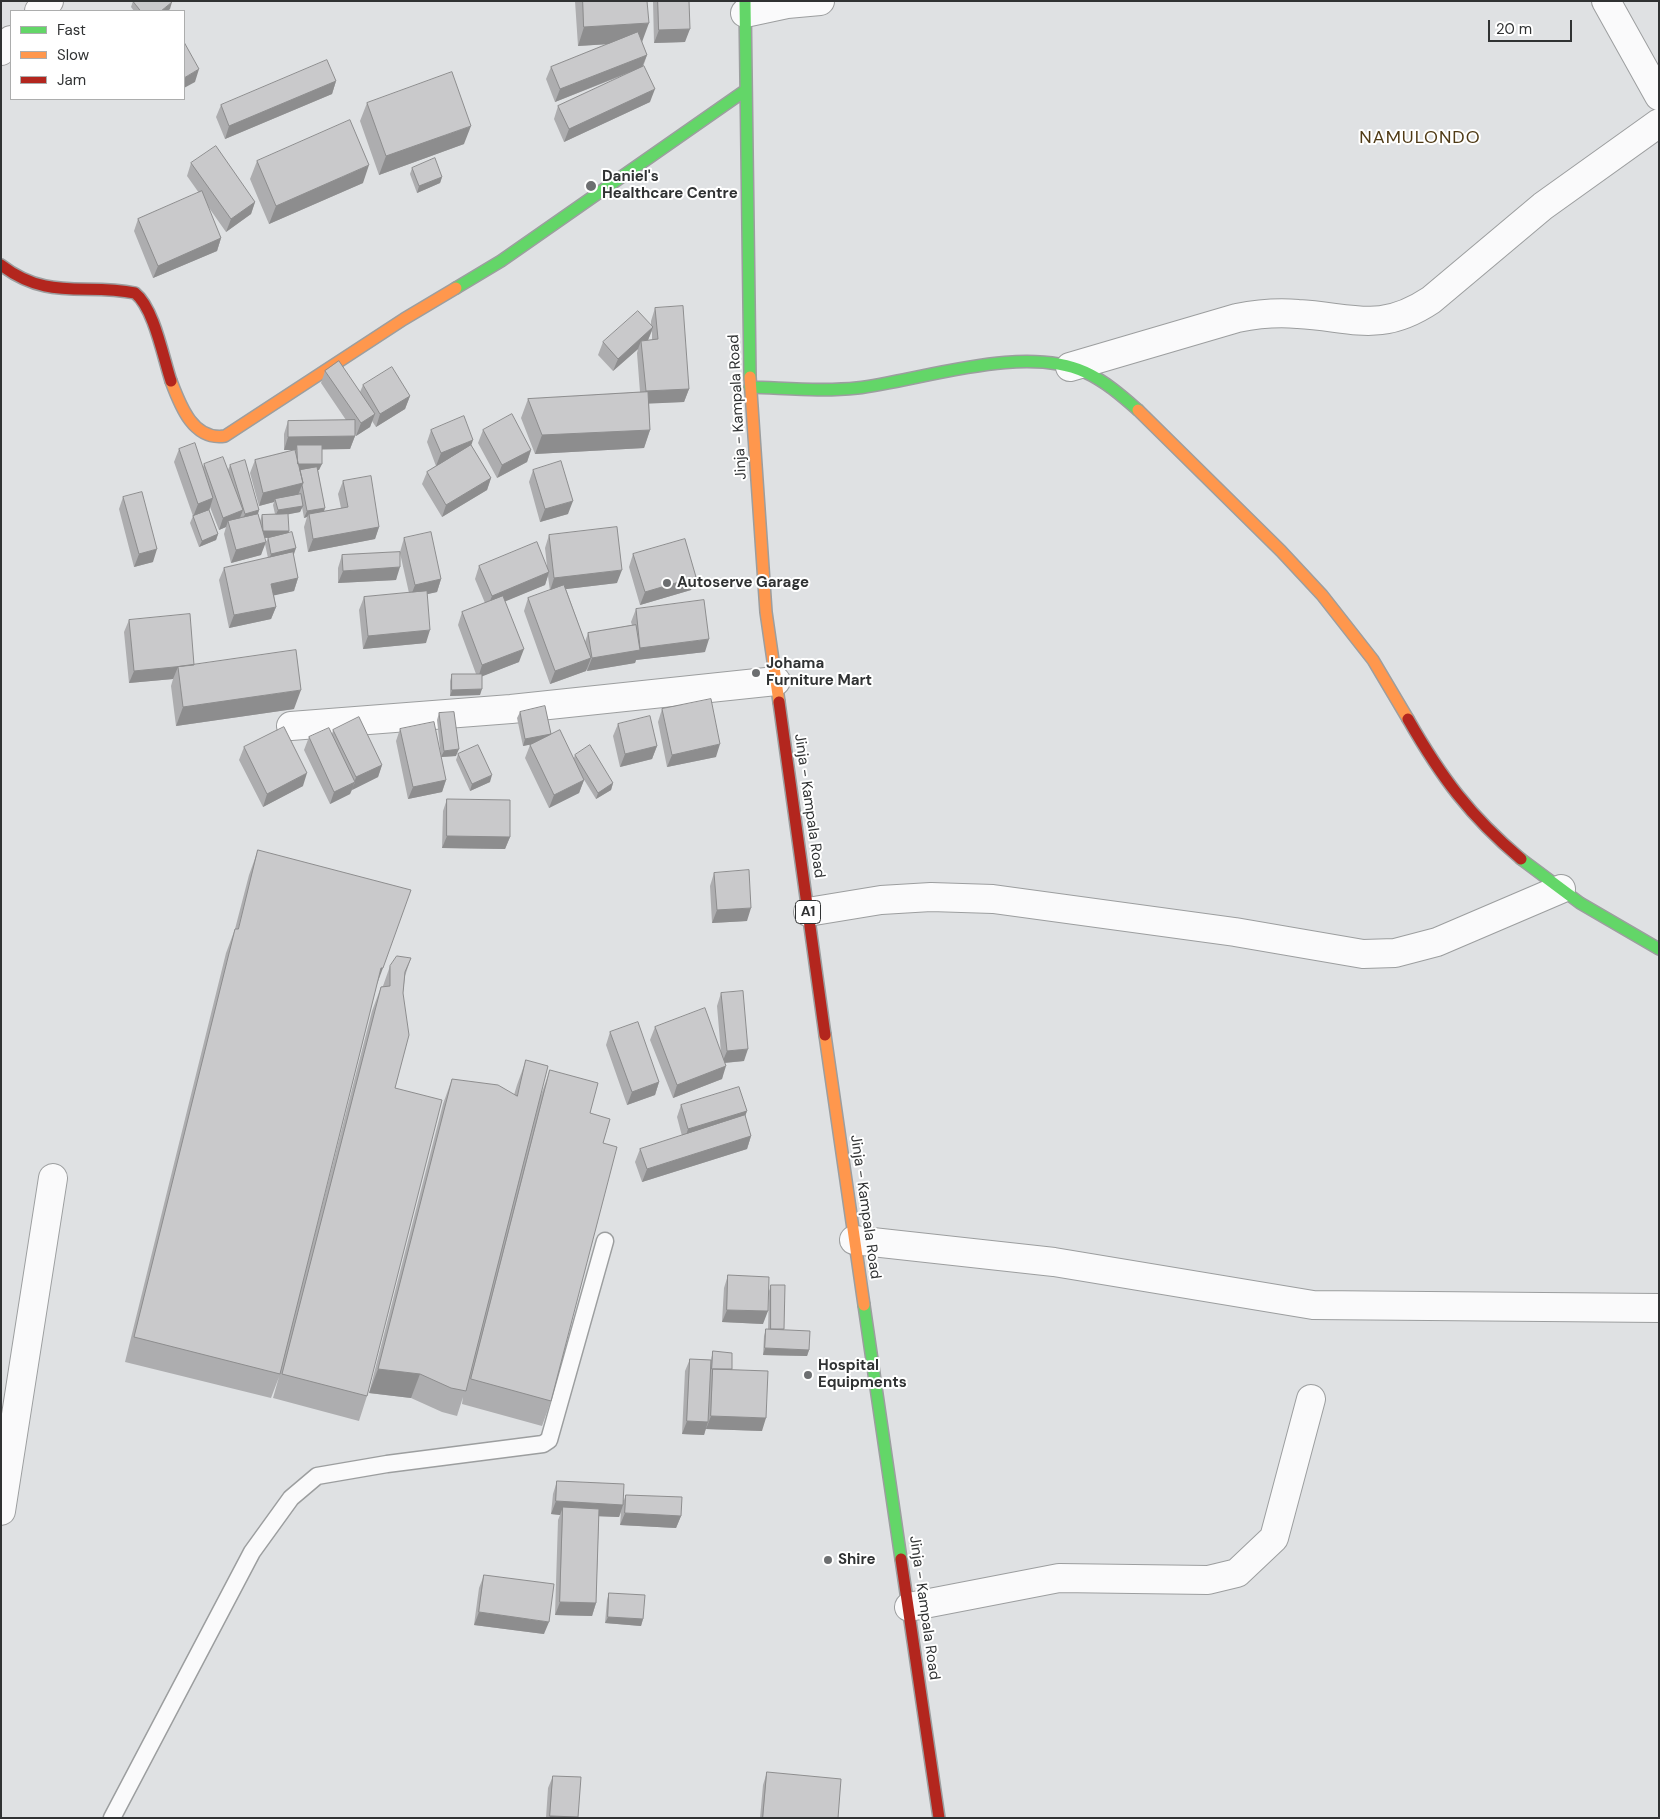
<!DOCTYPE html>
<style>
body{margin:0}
#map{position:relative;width:1660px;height:1819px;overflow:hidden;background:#dfe1e3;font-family:"DM Sans",sans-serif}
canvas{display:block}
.frame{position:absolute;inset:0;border:2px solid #303233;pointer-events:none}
.legend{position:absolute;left:10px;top:10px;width:175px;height:90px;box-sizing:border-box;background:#fff;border:1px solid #acadad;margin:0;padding:6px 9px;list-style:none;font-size:15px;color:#303233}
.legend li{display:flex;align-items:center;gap:10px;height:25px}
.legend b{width:25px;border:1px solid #acadad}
.scale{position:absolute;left:1488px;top:20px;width:84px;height:22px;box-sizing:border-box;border:2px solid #303233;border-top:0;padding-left:6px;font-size:15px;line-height:18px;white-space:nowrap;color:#303233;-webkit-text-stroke:4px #fff;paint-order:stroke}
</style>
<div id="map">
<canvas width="1660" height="1819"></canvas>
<div class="frame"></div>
<ul class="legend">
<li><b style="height:6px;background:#63d668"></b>Fast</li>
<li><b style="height:6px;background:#ff974d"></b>Slow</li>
<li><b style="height:6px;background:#b3261e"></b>Jam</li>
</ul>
<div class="scale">20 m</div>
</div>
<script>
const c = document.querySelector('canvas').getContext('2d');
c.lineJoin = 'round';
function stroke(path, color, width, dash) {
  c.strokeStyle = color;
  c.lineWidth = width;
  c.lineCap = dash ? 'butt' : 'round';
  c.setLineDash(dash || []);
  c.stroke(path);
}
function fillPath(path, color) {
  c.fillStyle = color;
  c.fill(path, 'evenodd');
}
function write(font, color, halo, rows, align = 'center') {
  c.font = font + ' "DM Sans",sans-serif';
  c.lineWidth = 4;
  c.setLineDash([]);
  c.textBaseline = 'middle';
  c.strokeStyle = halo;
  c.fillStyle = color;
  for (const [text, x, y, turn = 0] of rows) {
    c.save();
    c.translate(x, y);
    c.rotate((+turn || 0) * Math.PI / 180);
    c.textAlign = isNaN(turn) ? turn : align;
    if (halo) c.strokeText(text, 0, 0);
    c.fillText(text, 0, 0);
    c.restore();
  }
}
const lane = new Path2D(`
 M 112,1818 L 252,1552 L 291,1498 L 317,1476 L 387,1464 L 543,1444 L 549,1440 L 605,1241`);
const street = new Path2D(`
 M 1606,1 L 1659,96
 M 39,11 L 49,1
 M 745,13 L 787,4 L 820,1
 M 1,51 L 11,40
 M 1070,367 L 1237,318 C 1257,314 1277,312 1298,314 C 1353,317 1380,334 1431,300 L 1543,206 L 1659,123
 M 291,726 L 511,709 L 776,681
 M 808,912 L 881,900 L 931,897 L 993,899 L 1235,932 L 1363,954 L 1395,953 L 1437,942 L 1561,889
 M 854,1240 L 1054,1262 L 1313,1305 L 1659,1308
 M 1,1511 L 53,1178
 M 909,1607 L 1059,1578 L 1208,1580 L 1237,1573 L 1274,1538 L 1311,1399`);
const fast = new Path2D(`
 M 745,1 L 750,377
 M 456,288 L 501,261 L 746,90
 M 750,387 C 785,388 821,392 857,388 C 922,380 1023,344 1085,372 C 1105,381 1122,396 1138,410
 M 1521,859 L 1580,903 L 1659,949
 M 864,1305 L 901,1559`);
const slow = new Path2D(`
 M 750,377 L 766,612 L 779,702
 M 171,381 C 180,405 193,441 225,436 L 404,319 L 456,288
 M 1138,410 L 1281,551 L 1322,595 L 1373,660 L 1408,719
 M 825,1035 L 864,1305`);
const jam = new Path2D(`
 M 1,265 C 48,301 84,283 135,293 C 154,308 163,357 171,381
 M 779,702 L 825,1035
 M 1408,719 C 1441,777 1470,816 1521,859
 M 901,1559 L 939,1818`);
stroke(lane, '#9c9e9f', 19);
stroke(street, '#9c9e9f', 30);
stroke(fast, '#9c9e9f', 14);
stroke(slow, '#9c9e9f', 14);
stroke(jam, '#9c9e9f', 14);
stroke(lane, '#fafafb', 16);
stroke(street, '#fafafb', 28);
stroke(fast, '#63d668', 11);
stroke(slow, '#ff974d', 11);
stroke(jam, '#b3261e', 11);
fillPath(new Path2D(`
 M 133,1 L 170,9 L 167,11 L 134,11 L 131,7 Z
 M 575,1 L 647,1 L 642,42 L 647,55 L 643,67 L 650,102 L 564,142 L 554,119 L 558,106 L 634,71 L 555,102 L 546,79 L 551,67 L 608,44 L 578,46 Z
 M 653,1 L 689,1 L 685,42 L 654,43 Z
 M 336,81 L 332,94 L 225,139 L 216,117 L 221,105 Z
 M 367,103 L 464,144 L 379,175 L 360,121 Z
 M 257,161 L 363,183 L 269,224 L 250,179 Z
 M 191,163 L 255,202 L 251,214 L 226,232 L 207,205 L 221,238 L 217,251 L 153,278 L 134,231 L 138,219 L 199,193 L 187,176 Z
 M 412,168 L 442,177 L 440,183 L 417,193 L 410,174 Z
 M 655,308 L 689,389 L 684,402 L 649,403 L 650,430 L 644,448 L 535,454 L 521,418 L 528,399 L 640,392 L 637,353 L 638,349 L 613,371 L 598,355 L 603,342 L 651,325 L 651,321 ZM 652,331 L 652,340 L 648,340 Z
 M 325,371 L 360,392 L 363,385 L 410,396 L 405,409 L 376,427 L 372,421 L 370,427 L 356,436 L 355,434 L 355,436 L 350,449 L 322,449 L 319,470 L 318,470 L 324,511 L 341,508 L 338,494 L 343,481 L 379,527 L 375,539 L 308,552 L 304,527 L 307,517 L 304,518 L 302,507 L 300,512 L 288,514 L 288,533 L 296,548 L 293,554 L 298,578 L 294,591 L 274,595 L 276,607 L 271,619 L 229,628 L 219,580 L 224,568 L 268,558 L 265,544 L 268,538 L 264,538 L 261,555 L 231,563 L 224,534 L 226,527 L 219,530 L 210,507 L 209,510 L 218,534 L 216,540 L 199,547 L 190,523 L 193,516 L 174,462 L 179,449 L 203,467 L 204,464 L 228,470 L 230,465 L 259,510 L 258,514 L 260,521 L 262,515 L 275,514 L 273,505 L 274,502 L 259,506 L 250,473 L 255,460 L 294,450 L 284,450 L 284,434 L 288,421 L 346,420 L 321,383 Z
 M 431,430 L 471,445 L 491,478 L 487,490 L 442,517 L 422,484 L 427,472 L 439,464 L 436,466 L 427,442 Z
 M 483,430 L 531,450 L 527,462 L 497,478 L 478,443 Z
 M 533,470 L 568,514 L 540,522 L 529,482 Z
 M 123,497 L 153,562 L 134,567 L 119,509 Z
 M 549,535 L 617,583 L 566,589 L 585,642 L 588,633 L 632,625 L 631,622 L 636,609 L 705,652 L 636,660 L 635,663 L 587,671 L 587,668 L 586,671 L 550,684 L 524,611 L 528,598 L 550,591 L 548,576 L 545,585 L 505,601 L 519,662 L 482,676 L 480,695 L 450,696 L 450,681 L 452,674 L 476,674 L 458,625 L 462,612 L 485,603 L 475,579 L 479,566 L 547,566 L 545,548 Z
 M 404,538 L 441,579 L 437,592 L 427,594 L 426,643 L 363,649 L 359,610 L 364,597 L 409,593 L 400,553 L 396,580 L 338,583 L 338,568 L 342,555 L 400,552 Z
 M 633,554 L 696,577 L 691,590 L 640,605 L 629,567 Z
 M 129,620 L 194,665 L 294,709 L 176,726 L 171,686 L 173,679 L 129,683 L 124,632 Z
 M 662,709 L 716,757 L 667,767 L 658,722 Z
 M 520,712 L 551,735 L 574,758 L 575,755 L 613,783 L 611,790 L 596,799 L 583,778 L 584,780 L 579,793 L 549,808 L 525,758 L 530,745 L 532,744 L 523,746 L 517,718 Z
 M 439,713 L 456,756 L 441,757 L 437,720 Z
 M 618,724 L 657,746 L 652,759 L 620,767 L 613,736 Z
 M 400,729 L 446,780 L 442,792 L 408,799 L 396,741 Z
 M 333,730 L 382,765 L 378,777 L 352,790 L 350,794 L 330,804 L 304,750 L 309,737 L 332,734 Z
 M 244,747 L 303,786 L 263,807 L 239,760 Z
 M 458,754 L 490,782 L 470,791 L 456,760 Z
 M 447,799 L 510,837 L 505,849 L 442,848 L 443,811 Z
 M 258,850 L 376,988 L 289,1335 L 372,1011 L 381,987 L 383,986 L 390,966 L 411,958 L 405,976 L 403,993 L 395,1088 L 367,1396 L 359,1421 L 273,1398 L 279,1377 L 271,1398 L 125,1362 L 226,953 L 235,929 L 249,875 Z
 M 714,873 L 747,921 L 712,923 L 710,886 Z
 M 721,993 L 744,1061 L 725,1063 L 722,1079 L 673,1098 L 650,1040 L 655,1027 L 721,1053 L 717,1006 Z
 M 610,1032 L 659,1082 L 655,1095 L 627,1105 L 606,1045 Z
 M 526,1060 L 541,1095 L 550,1070 L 590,1113 L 603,1143 L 551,1401 L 542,1426 L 462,1404 L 463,1397 L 457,1416 L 442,1412 L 411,1398 L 369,1393 L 443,1104 L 452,1079 L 514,1095 L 517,1085 Z
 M 681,1105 L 747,1111 L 745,1116 L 751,1136 L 747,1149 L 642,1182 L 635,1162 L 640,1149 L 682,1136 L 677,1117 Z
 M 728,1275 L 763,1324 L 722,1322 L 724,1288 Z
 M 771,1285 L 784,1330 L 809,1350 L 807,1356 L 763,1355 L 764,1336 L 766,1329 L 768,1330 L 769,1291 Z
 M 713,1351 L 732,1369 L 762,1431 L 706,1429 L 706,1427 L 704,1435 L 682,1434 L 685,1371 L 690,1359 L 711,1360 Z
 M 557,1481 L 624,1500 L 626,1495 L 681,1516 L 676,1528 L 620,1525 L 621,1512 L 619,1517 L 599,1516 L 596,1603 L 592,1616 L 555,1615 L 558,1520 L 560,1515 L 551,1514 L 553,1494 Z
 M 484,1575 L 544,1634 L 474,1625 L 479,1588 Z
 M 609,1593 L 643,1619 L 641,1626 L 605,1623 L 607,1600 Z
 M 767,1772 L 838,1818 L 760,1818 L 763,1785 Z
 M 553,1776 L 578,1818 L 546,1818 L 548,1788 Z`), '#adadaf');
fillPath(new Path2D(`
 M 172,2 L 170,9 L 167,11 L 161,11 Z
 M 649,23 L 642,42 L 578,46 L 584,27 Z
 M 690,29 L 685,42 L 654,43 L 659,30 Z
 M 647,55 L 642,67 L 555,102 L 560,89 Z
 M 199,69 L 195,82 L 184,88 L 184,78 Z
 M 336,81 L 332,94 L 225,139 L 229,126 Z
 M 655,89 L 650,102 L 564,142 L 569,129 Z
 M 471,126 L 464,144 L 379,175 L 386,156 Z
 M 369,165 L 363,183 L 269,224 L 276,206 Z
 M 442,177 L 440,183 L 417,193 L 419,186 Z
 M 255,202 L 251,214 L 226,232 L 231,219 Z
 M 221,238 L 217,251 L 153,278 L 158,266 Z
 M 653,327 L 648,340 L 641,341 L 638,349 L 613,371 L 618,359 Z
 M 689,389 L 684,402 L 641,404 L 646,391 Z
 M 410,396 L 405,409 L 376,427 L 380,414 Z
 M 375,414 L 370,427 L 356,436 L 361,423 Z
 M 650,430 L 644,448 L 535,454 L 542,435 Z
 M 355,436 L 350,449 L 297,450 L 297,445 L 296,450 L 284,450 L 288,437 Z
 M 473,440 L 469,452 L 436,466 L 441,453 Z
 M 531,450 L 527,462 L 497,478 L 502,465 Z
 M 298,464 L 322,464 L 319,470 L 295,470 Z
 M 491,478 L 487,490 L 442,517 L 446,505 Z
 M 303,483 L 298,495 L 275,499 L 274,502 L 259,506 L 263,493 Z
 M 213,498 L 209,511 L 193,517 L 198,504 Z
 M 573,501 L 568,514 L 540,522 L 545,509 Z
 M 303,506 L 300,512 L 275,517 L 278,510 Z
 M 325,508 L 323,515 L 309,514 L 307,517 L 304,518 L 307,511 Z
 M 243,510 L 238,523 L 228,521 L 226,527 L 219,530 L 223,518 Z
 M 259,510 L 257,516 L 242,521 L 245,514 Z
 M 379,527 L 375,539 L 308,552 L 313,539 Z
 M 263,531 L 289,531 L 287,537 L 261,538 Z
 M 218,534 L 216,540 L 199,547 L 202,541 Z
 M 266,542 L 261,555 L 231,563 L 236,550 Z
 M 296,548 L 294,554 L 269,560 L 271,554 Z
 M 157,549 L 153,562 L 134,567 L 139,554 Z
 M 400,567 L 396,580 L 338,583 L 343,571 Z
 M 622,570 L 617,583 L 550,591 L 554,578 Z
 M 549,572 L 545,585 L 487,609 L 492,596 Z
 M 696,577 L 691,590 L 640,605 L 645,592 Z
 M 298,578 L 294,591 L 267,597 L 271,584 Z
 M 441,579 L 437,592 L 410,598 L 415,585 Z
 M 276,607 L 271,619 L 229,628 L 234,615 Z
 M 430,630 L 426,643 L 363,649 L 368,636 Z
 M 709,639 L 705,652 L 636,660 L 635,663 L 587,671 L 592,658 L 639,650 L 640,648 Z
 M 524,649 L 519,662 L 478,678 L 482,665 Z
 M 591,658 L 586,671 L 550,684 L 555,671 Z
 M 194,665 L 178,667 L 173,679 L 129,683 L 134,671 Z
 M 482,689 L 480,695 L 450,696 L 452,690 Z
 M 301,690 L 294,709 L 176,726 L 183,707 Z
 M 551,734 L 549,741 L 523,746 L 525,739 Z
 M 720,744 L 716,757 L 667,767 L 672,755 Z
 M 657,746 L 652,759 L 620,767 L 625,754 Z
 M 459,749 L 456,756 L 441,757 L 444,751 Z
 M 382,765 L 378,777 L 352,790 L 356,777 Z
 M 307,773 L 303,786 L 263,807 L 267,794 Z
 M 492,775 L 490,782 L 470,791 L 472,784 Z
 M 446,780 L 442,792 L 408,799 L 413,787 Z
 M 584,780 L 579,793 L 549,808 L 554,795 Z
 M 355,782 L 350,794 L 330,804 L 334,792 Z
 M 613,783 L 611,790 L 596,799 L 598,793 Z
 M 447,836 L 510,837 L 505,849 L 442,848 Z
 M 751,908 L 747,921 L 712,923 L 717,910 Z
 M 381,968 L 383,968 L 374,992 Z
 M 748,1049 L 744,1061 L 722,1063 L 727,1051 Z
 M 726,1066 L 722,1079 L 673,1098 L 677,1085 Z
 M 659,1082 L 655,1095 L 627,1105 L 632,1092 Z
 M 747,1111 L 742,1124 L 684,1142 L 688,1129 Z
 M 751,1136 L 747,1149 L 642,1182 L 647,1169 Z
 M 727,1310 L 768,1311 L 763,1324 L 722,1322 Z
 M 765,1348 L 809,1350 L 807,1356 L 763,1355 Z
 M 378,1369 L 420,1374 L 411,1398 L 369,1393 Z
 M 711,1416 L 766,1418 L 762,1431 L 706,1429 Z
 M 687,1421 L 708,1422 L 704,1435 L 682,1434 Z
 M 556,1501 L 623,1505 L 619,1517 L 563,1515 L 563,1507 L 560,1515 L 551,1514 Z
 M 625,1513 L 681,1516 L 676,1528 L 620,1525 Z
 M 560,1602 L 596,1603 L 592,1616 L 555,1615 Z
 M 479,1612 L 549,1622 L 544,1634 L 474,1625 Z
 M 608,1617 L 643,1619 L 641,1626 L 605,1623 Z
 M 550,1816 L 578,1817 L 578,1818 L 549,1818 Z`), '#8d8d8e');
const building = new Path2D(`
 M 133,1 L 171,1 L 172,2 L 161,11 L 141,11 Z
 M 583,1 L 647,1 L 649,23 L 584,27 Z
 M 658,1 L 689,1 L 690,29 L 659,30 Z
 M 638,32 L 647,55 L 560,89 L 551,67 Z
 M 184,42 L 199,69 L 184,78 Z
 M 327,60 L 336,81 L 229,126 L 221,105 Z
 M 644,66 L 655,89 L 569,129 L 558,106 Z
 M 452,72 L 471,126 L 386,156 L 367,103 Z
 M 350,120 L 369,165 L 276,206 L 257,161 Z
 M 216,146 L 255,202 L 231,219 L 191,163 Z
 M 435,158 L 442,177 L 419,186 L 412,168 Z
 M 202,191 L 221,238 L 158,266 L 138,219 Z
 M 683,306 L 689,389 L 646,391 L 641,341 L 658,339 L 655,308 Z
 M 638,311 L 653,327 L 618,359 L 603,342 Z
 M 339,361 L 375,414 L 361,423 L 325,371 Z
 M 392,367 L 410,396 L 380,414 L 363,385 Z
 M 648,392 L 650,430 L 542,435 L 528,399 Z
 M 512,414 L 531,450 L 502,465 L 483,430 Z
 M 464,416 L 473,440 L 441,453 L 431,430 Z
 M 355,420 L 355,436 L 288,437 L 288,421 Z
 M 195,443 L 213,498 L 198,504 L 179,449 Z
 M 297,445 L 322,445 L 322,464 L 298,464 Z
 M 471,445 L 491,478 L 446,505 L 427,472 Z
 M 295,450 L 303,483 L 263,493 L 255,460 Z
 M 223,457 L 243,510 L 223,518 L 204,464 Z
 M 245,460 L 259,510 L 245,514 L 230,465 Z
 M 561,461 L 573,501 L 545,509 L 533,470 Z
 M 317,467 L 325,508 L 307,511 L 302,485 L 303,483 L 300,470 Z
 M 371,476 L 379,527 L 313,539 L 309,514 L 348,507 L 343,481 Z
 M 142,492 L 157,549 L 139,554 L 123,497 Z
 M 301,494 L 303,506 L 278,510 L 275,499 Z
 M 209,510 L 218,534 L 202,541 L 193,516 Z
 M 258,514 L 266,542 L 236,550 L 228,521 Z
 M 288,514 L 289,531 L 263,531 L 262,515 Z
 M 617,527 L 622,570 L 554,578 L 549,535 Z
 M 292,532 L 296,548 L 271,554 L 268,538 Z
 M 431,532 L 441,579 L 415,585 L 404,538 Z
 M 685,539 L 696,577 L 645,592 L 633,554 Z
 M 537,542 L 549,572 L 492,596 L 479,566 Z
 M 293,552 L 298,578 L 271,584 L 276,607 L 234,615 L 224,568 Z
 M 400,552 L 400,567 L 343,571 L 342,555 Z
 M 564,585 L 591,658 L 555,671 L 528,598 Z
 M 427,591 L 430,630 L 368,636 L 364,597 Z
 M 503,596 L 524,649 L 482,665 L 462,612 Z
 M 704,600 L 709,639 L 640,648 L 636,609 Z
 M 190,614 L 194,665 L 134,671 L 129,620 Z
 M 636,625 L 640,650 L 592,658 L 588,633 Z
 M 296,650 L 301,690 L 183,707 L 178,667 Z
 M 452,674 L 482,674 L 482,689 L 452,690 Z
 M 711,699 L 720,744 L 672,755 L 662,709 Z
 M 545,706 L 551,734 L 525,739 L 520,712 Z
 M 454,712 L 459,749 L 444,751 L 439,713 Z
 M 650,716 L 657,746 L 625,754 L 618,724 Z
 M 359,717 L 382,765 L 356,777 L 333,730 Z
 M 434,722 L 446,780 L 413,787 L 400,729 Z
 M 284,727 L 307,773 L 267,794 L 244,747 Z
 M 329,728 L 355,782 L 334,792 L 309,737 Z
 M 560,730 L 584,780 L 554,795 L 530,745 Z
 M 478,745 L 492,775 L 472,784 L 458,754 Z
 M 590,745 L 613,783 L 598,793 L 575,755 Z
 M 447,799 L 510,800 L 510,837 L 447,836 Z
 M 258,850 L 411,890 L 383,968 L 381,968 L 280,1374 L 134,1337 L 235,929 L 238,929 Z
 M 749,870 L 751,908 L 717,910 L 714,873 Z
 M 397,956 L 411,958 L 405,972 L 403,993 L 409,1035 L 395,1088 L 442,1100 L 367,1396 L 282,1374 L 381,987 L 390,986 L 390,966 Z
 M 743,991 L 748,1049 L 727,1051 L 721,993 Z
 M 705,1008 L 726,1066 L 677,1085 L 655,1027 Z
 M 638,1022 L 659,1082 L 632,1092 L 610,1032 Z
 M 526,1060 L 548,1066 L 466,1391 L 451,1388 L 420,1374 L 378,1369 L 452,1079 L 498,1085 L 517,1096 Z
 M 550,1070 L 598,1083 L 590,1113 L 610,1119 L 603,1143 L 617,1147 L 551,1401 L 471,1379 Z
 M 739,1087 L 747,1111 L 688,1129 L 681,1105 Z
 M 745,1115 L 751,1136 L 647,1169 L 640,1149 Z
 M 728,1275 L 769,1277 L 768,1311 L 727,1310 Z
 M 771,1285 L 785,1285 L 784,1329 L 771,1329 Z
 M 766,1329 L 810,1331 L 809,1350 L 765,1348 Z
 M 713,1351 L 732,1353 L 732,1369 L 712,1369 Z
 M 690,1359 L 711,1360 L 708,1422 L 687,1421 Z
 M 713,1369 L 768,1371 L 766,1418 L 711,1416 Z
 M 557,1481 L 624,1484 L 623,1505 L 556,1501 Z
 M 626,1495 L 682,1497 L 681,1516 L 625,1513 Z
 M 563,1507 L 599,1509 L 596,1603 L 560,1602 Z
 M 484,1575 L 554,1584 L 549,1622 L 479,1612 Z
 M 609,1593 L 645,1595 L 643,1619 L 608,1617 Z
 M 767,1772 L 841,1779 L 838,1818 L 763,1818 Z
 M 553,1776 L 581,1777 L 578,1817 L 550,1816 Z`);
fillPath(building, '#c9c9cb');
stroke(building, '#8d8d8e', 1);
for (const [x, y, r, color] of [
 [591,186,6,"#6d6f71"],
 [667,583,5,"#6d6f71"],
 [756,673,5,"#6d6f71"],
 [808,1375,5,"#6d6f71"],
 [828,1560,5,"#6d6f71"]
]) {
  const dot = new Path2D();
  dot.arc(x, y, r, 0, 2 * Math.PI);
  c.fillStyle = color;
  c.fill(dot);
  stroke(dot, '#fff', 2);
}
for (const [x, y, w] of [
 [808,912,25]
]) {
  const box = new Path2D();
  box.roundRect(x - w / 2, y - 11.5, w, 23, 4);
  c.fillStyle = '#fff';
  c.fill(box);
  stroke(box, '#303233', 1);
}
write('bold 14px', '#303233', null, [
 ["A1",808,912]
]);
write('bold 15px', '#303233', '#fff', [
 ["Daniel's",602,177],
 ["Healthcare Centre",602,194],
 ["Autoserve Garage",677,583],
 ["Johama",766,664],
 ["Furniture Mart",766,681],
 ["Hospital",818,1366],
 ["Equipments",818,1383],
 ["Shire",838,1560]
], 'left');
write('15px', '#303233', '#fff', [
 ["Jinja - Kampala Road",738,407,-93],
 ["Jinja - Kampala Road",809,806,82],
 ["Jinja - Kampala Road",865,1207,82],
 ["Jinja - Kampala Road",924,1608,82]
]);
c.letterSpacing = '1px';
write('18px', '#4f3a15', '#fff', [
 ["NAMULONDO",1420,138]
]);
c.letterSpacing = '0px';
</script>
